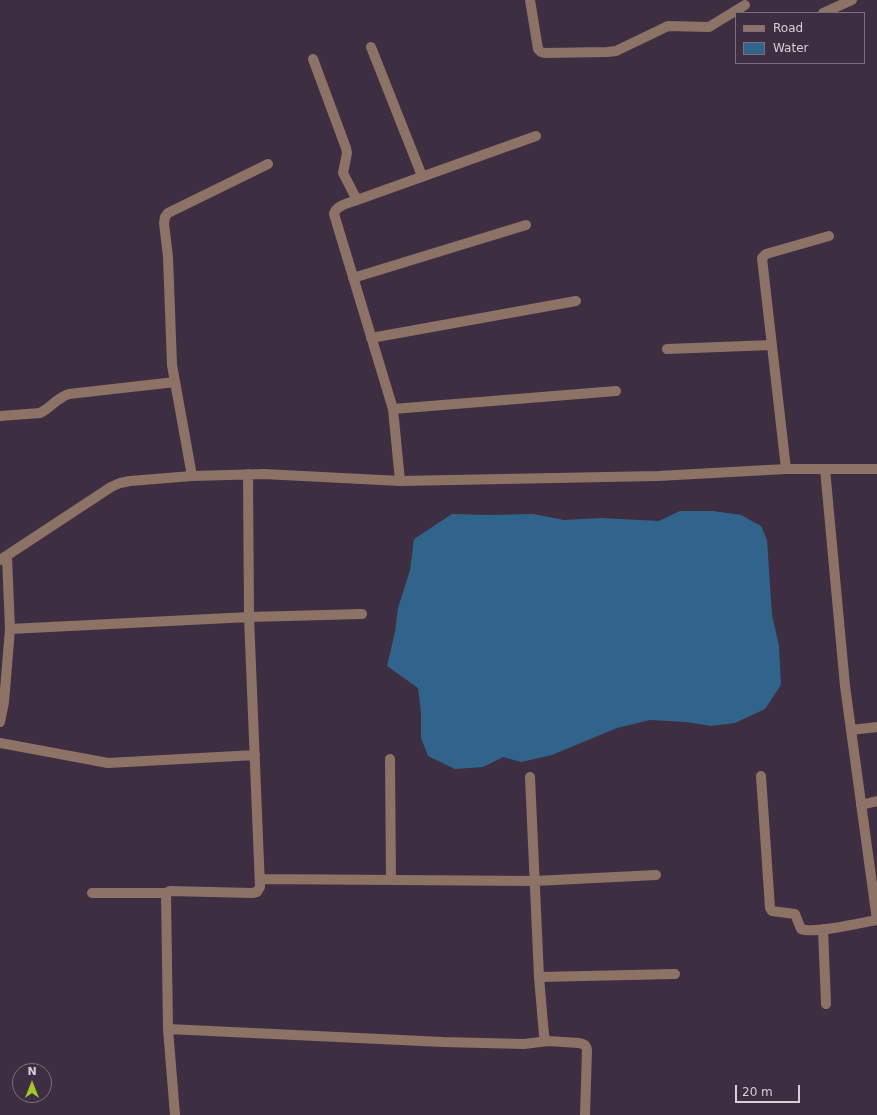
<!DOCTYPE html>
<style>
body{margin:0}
#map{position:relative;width:877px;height:1115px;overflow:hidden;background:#3e2e42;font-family:"DejaVu Sans",sans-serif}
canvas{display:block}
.legend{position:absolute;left:735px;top:12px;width:130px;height:52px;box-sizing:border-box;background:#3e2e42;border:1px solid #7c6e7f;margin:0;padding:5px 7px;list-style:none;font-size:12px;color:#d8cdda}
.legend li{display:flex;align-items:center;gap:8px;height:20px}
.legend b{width:20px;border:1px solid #7c6e7f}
.north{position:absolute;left:12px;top:1063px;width:40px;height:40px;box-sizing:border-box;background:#3e2e42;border:1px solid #7c6e7f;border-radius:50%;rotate:0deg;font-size:11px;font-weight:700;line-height:16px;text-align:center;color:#d8cdda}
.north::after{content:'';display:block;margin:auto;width:14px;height:18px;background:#a0c92c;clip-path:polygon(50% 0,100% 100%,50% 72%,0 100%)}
.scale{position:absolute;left:735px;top:1085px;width:65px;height:18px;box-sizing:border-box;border:2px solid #d8cdda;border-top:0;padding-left:5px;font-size:12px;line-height:14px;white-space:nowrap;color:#d8cdda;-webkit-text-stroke:3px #3e2e42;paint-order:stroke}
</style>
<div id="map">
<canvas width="877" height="1115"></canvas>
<ul class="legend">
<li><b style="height:5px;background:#8c7366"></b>Road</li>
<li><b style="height:11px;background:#31648a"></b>Water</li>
</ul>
<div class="north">N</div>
<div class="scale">20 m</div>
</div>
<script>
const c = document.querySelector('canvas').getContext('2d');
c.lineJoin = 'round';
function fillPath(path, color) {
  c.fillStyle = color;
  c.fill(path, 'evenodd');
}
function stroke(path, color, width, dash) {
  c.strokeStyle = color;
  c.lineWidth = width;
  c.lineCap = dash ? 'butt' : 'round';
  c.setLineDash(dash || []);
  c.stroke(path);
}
fillPath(new Path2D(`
 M 680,511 L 713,511 L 741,515 L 761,526 L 767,540 L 772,615 L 779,646 L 781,685 L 765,709 L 735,723 L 711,726 L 686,722 L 650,720 L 617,728 L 552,755 L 521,762 L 503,757 L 483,767 L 455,769 L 428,756 L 421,738 L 421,712 L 418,688 L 387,666 L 395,632 L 398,608 L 410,570 L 414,539 L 452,514 L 489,515 L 533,514 L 564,520 L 601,518 L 659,521 Z`), '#31648a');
stroke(new Path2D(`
 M 530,0 L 538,49 L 541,52 L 545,53 L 607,52 L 616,51 L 668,26 L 709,27 L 745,5
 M 823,13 L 852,0
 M 371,47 L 422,176
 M 313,59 L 346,148 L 347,153 L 343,173 L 357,200
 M 353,278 L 526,225
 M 371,338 L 576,301
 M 667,349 L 772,345
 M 393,409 L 616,391
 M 0,416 L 40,413 C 52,407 55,399 69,394 L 175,382
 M 786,469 L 762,258 L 766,254 L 829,236
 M 825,469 L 845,686 L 877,920
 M 192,476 L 172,365 L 168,257 L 164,223 L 165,217 L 168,213 L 268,164
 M 400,481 L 393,409 L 334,214 C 336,205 349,203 357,200 L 536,136
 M 0,560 L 111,487 L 120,483 L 130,481 L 192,476 L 264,474 L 400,481 L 658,476 L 786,469 L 877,469
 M 10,629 L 249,617 L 362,614
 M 0,722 L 4,702 L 10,629 L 7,557
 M 851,730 L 877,727
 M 0,743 L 108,763 L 255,755
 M 390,759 L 391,880
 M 761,776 L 770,908 L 772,911 L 795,914 L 801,929 C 815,934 860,923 877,920
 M 530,777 L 539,977 L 544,1035 L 546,1040 L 548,1041 L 579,1043 C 584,1044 586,1045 587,1050 L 585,1115
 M 861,805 L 877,801
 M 261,879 L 535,881 L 656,875
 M 92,893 L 166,893
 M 823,929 L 826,1004
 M 539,977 L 675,974
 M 168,1029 L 443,1042 L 524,1044 L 548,1041
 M 175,1115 L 168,1029 L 166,893 L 170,891 L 252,893 L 257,892 L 260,887 L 249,617 L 248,474`), '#8c7366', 10);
</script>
